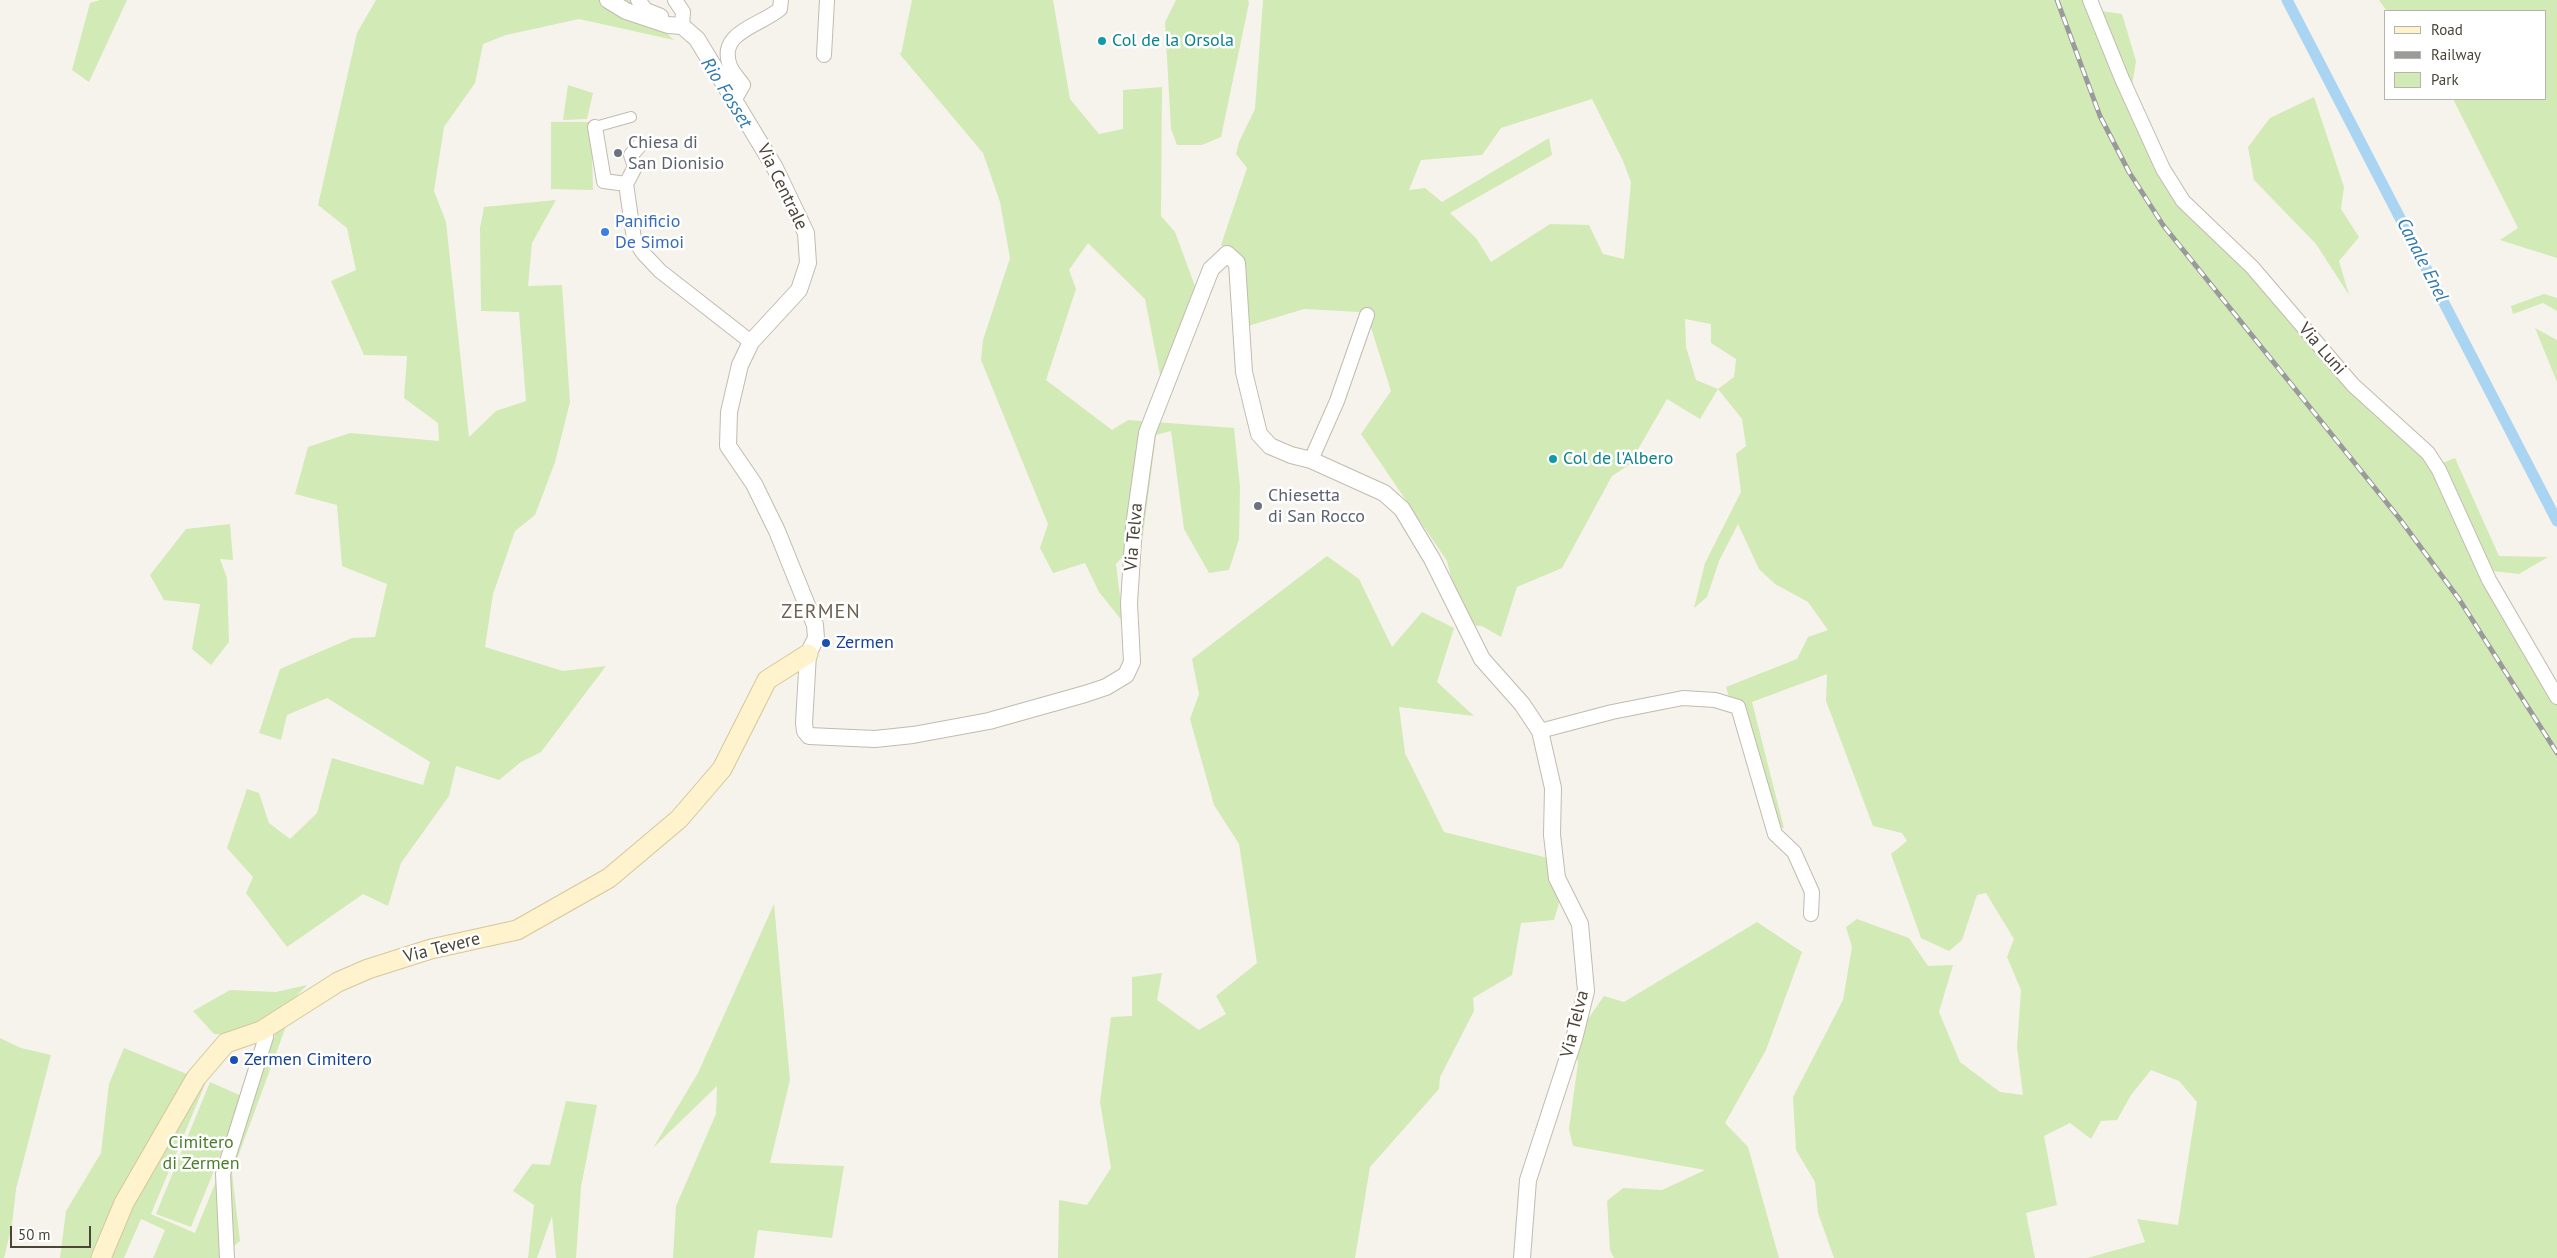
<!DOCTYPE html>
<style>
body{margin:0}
#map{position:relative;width:2557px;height:1258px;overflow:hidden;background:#f6f3ec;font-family:"PT Sans",sans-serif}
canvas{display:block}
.legend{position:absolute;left:2384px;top:10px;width:162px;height:90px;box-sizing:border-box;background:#fff;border:1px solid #b7b4b0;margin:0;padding:6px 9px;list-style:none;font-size:15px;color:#4b4439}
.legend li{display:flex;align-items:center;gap:10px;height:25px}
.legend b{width:25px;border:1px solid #b7b4b0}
.scale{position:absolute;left:10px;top:1226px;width:81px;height:22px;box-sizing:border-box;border:2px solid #4b4439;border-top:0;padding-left:6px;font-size:15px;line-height:18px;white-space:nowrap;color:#4b4439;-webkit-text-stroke:4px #fff;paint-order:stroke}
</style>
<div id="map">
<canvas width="2557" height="1258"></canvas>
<ul class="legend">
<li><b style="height:6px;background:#fff3cd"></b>Road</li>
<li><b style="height:6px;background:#9a9a9a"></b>Railway</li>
<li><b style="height:14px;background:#d2eab5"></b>Park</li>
</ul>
<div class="scale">50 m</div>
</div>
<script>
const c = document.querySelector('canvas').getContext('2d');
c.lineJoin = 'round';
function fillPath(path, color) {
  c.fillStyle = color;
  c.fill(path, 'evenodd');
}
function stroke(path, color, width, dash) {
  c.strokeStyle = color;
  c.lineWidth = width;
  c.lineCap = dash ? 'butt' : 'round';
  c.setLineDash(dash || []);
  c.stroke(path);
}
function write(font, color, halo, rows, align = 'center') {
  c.font = font + ' "PT Sans",sans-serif';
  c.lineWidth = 5;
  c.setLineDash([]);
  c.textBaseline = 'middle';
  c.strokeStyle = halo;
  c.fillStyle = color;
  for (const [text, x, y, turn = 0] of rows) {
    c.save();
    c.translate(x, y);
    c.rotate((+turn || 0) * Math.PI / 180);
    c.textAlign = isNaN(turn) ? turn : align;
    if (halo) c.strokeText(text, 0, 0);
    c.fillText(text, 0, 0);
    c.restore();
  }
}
fillPath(new Path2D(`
 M 100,0 L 127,0 L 89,82 L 72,70 L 90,3 Z
 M 376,0 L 631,0 L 674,40 L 579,19 L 506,35 L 483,44 L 475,83 L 444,127 L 434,191 L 446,222 L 469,437 L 496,411 L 526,401 L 519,312 L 481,311 L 480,228 L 484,207 L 556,200 L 532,243 L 528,286 L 562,285 L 570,402 L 555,462 L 535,515 L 515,531 L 493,594 L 485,647 L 563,671 L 606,666 L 541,752 L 521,762 L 499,780 L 456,766 L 449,796 L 401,863 L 388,906 L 363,894 L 287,947 L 246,893 L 253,877 L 227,848 L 247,789 L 259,793 L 269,823 L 290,839 L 317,813 L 332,758 L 423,785 L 430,762 L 327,698 L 287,715 L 281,740 L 259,733 L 280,669 L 352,638 L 375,637 L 387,584 L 342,566 L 337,505 L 295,494 L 308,447 L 350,433 L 439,441 L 438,423 L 404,398 L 407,356 L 364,355 L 331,281 L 356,270 L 347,228 L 318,205 L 357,33 Z
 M 912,0 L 1053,0 L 1070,99 L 1099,134 L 1123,129 L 1123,90 L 1162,87 L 1161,216 L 1175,232 L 1199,297 L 1163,390 L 1145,299 L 1088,243 L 1069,270 L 1076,289 L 1046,380 L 1112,430 L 1128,420 L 1234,428 L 1240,487 L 1239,539 L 1229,570 L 1209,573 L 1184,529 L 1171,431 L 1156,435 L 1143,535 L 1116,564 L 1123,622 L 1099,592 L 1085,563 L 1053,573 L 1040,548 L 1048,524 L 981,360 L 983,340 L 1010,258 L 1000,202 L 983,153 L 898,52 L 901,54 Z
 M 1176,0 L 1248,0 L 1249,3 L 1221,137 L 1202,145 L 1177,145 L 1171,129 L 1165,22 Z
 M 1263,0 L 2089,0 L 2094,10 L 2122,14 L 2136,61 L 2130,98 L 2174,201 L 2218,240 L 2420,451 L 2430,468 L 2455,458 L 2499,556 L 2548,557 L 2519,574 L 2475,569 L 2557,703 L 2557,1258 L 2087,1258 L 2145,1242 L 2137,1219 L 2178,1225 L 2197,1102 L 2179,1081 L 2151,1070 L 2131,1095 L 2117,1120 L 2101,1121 L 2091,1139 L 2070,1123 L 2044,1136 L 2057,1205 L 2026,1213 L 2035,1258 L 1834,1258 L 1818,1213 L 1815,1182 L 1796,1150 L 1793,1097 L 1843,1000 L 1852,947 L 1846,927 L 1857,919 L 1909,938 L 1928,966 L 1953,965 L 1939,1012 L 1960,1062 L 2000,1092 L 2023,1095 L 2017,1047 L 2021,990 L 2007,957 L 2014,939 L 1986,893 L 1977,895 L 1962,940 L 1949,951 L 1921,938 L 1891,854 L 1907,841 L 1902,833 L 1873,826 L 1826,701 L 1827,674 L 1752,702 L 1784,828 L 1766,825 L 1726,687 L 1797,659 L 1808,637 L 1828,630 L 1808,602 L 1775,584 L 1759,569 L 1738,524 L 1719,561 L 1707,597 L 1694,608 L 1705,563 L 1741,492 L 1736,454 L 1746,446 L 1742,419 L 1718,389 L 1700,419 L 1667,399 L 1629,465 L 1612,476 L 1562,568 L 1517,587 L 1501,637 L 1482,626 L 1463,625 L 1447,561 L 1361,434 L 1391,391 L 1367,315 L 1359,312 L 1304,309 L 1248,326 L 1241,264 L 1221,245 L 1247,168 L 1236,154 L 1239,142 L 1255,109 ZM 1592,99 L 1623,161 L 1631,182 L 1624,259 L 1603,254 L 1589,225 L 1550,224 L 1491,262 L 1476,238 L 1450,213 L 1552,155 L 1549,138 L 1442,202 L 1425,188 L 1409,190 L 1421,160 L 1482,155 L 1501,128 ZM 1685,319 L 1711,324 L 1711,343 L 1736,359 L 1734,377 L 1718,389 L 1696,380 L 1686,347 Z
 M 2379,0 L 2557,0 L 2557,258 L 2500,240 L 2518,228 L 2453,99 L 2546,99 L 2546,11 L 2387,11 Z
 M 568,85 L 593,93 L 587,119 L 563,120 Z
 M 2314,97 L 2344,187 L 2341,209 L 2359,237 L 2339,261 L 2349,295 L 2316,244 L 2254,180 L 2248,147 L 2270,118 Z
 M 551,122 L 591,122 L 593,190 L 551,189 Z
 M 2544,294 L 2557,298 L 2557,311 L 2543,303 L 2513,314 L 2511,306 Z
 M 2535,328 L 2557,340 L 2557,382 Z
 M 230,524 L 233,560 L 220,559 L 227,578 L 229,642 L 211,665 L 192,649 L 200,604 L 164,600 L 150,575 L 186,529 Z
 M 1327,556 L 1359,579 L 1392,647 L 1422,612 L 1454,628 L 1437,682 L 1474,716 L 1399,707 L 1405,753 L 1444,832 L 1548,858 L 1560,900 L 1554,920 L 1521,923 L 1512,975 L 1473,998 L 1474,1011 L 1440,1077 L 1439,1089 L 1370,1167 L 1355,1258 L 1058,1258 L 1059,1200 L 1087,1205 L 1111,1168 L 1100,1102 L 1111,1017 L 1132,1016 L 1132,977 L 1162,973 L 1157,1000 L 1199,1030 L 1226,1014 L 1216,996 L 1257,963 L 1239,844 L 1214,805 L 1190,719 L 1199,694 L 1192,659 Z
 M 774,904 L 790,1080 L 770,1163 L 844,1166 L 832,1238 L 758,1230 L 754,1258 L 673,1258 L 676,1206 L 716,1114 L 717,1086 L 653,1148 L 698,1073 Z
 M 1757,922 L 1802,952 L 1766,1050 L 1725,1123 L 1748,1147 L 1779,1258 L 1614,1258 L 1610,1250 L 1607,1201 L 1623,1188 L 1662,1190 L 1705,1170 L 1573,1146 L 1569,1129 L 1578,1063 L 1574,1039 L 1604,996 L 1624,1002 Z
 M 307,985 L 281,1012 L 285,1029 L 232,1173 L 240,1241 L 228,1251 L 227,1258 L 153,1258 L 165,1230 L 141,1219 L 124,1258 L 60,1258 L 66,1211 L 101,1153 L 109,1084 L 124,1048 L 206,1082 L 151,1214 L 195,1233 L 275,1036 L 214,1034 L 193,1011 L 230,990 L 276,992 Z
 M 0,1038 L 21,1048 L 51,1055 L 16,1189 L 12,1225 L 4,1258 L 0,1258 Z
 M 210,1082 L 244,1097 L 191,1227 L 156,1214 Z
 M 566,1101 L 597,1105 L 581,1187 L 576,1258 L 556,1258 L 552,1216 L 537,1258 L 528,1258 L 534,1205 L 513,1191 L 532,1164 L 550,1165 Z`), '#d2eab5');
stroke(new Path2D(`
 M 2287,0 L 2557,521`), '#a9d4f2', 11);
const pedestrian = new Path2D(`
 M 595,127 L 631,117`);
const minor = new Path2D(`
 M 638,0 L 646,10 L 661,16
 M 675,0 L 683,12 L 682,26
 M 2090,0 L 2122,79 L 2163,169 L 2183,201 L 2252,267 L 2353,385 L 2428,453 L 2439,470 L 2489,580 L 2557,697
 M 824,55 L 827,0
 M 735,99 L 743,85 C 739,79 732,72 730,66 C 717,32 760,26 780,9 L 781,0
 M 595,127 L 604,181 L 626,184
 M 640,145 L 631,155 L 635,167 L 626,184 L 634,239 L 643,253 L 660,271 L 751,342
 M 1311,460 L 1337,401 L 1367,315
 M 1540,731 L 1612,712 L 1683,698 L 1715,700 L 1738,707 L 1775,834 L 1794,852 L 1812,892 L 1811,914
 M 227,1258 L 223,1174 L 266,1037 L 264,1029`);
const tertiary = new Path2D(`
 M 608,0 L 626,11 L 668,25 L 682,26 L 697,39 L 775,168 L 806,233 L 808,263 L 799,290 L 751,342 L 740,365 L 729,412 L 728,446 L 754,484 L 777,531 L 815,625 L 816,638 L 808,654 L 804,723 L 805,731 L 809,736 L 875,739 L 913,735 L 989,721 L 1085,694 L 1106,687 L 1126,675 L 1132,662 L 1129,603 L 1134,526 L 1147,433 L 1211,269 L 1227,254 L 1237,263 L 1244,372 L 1259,434 L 1270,446 L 1291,455 L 1311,460 L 1384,493 L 1402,509 L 1432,559 L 1482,659 L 1522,704 L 1540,731 L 1553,788 L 1552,835 L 1557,878 L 1580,924 L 1586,991 L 1574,1039 L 1528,1180 L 1522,1258`);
const secondary = new Path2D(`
 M 101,1258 L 124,1203 L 196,1078 L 226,1043 L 261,1031 L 338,982 L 368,969 L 431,949 L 517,930 L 609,878 L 679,819 L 722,769 L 767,680 L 808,654`);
stroke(pedestrian, '#c2bbae', 12);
stroke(minor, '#c2bbae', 16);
stroke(tertiary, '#c2bbae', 18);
stroke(secondary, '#d6c79b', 21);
stroke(pedestrian, '#fff', 10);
stroke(minor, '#fff', 14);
stroke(tertiary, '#fff', 16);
stroke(secondary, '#fff3cd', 19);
const rail = new Path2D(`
 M 2057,0 L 2100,116 L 2129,172 L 2163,225 L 2399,518 L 2459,599 L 2557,753`);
stroke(rail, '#9a9a9a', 5);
stroke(rail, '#fff', 3, [9]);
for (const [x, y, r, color] of [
 [1102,41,5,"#0f9aa8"],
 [618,153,5,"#6b7280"],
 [605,232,5,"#3f7fe0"],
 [1553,459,5,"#0f9aa8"],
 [1258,506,5,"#6b7280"],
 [826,643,5,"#1a4fb4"],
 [234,1060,5,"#1a4fb4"]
]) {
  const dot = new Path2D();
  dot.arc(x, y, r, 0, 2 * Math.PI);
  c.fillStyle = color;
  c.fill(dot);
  stroke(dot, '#fff', 2);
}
write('18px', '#0d838f', '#fff', [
 ["Col de la Orsola",1112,41],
 ["Col de l'Albero",1563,459]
], 'left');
write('18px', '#5b616d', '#fff', [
 ["Chiesa di",628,143],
 ["San Dionisio",628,164],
 ["Chiesetta",1268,496],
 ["di San Rocco",1268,517]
], 'left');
write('18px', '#4b4439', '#fff', [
 ["Via Centrale",782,187,64],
 ["Via Luni",2322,349,49],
 ["Via Telva",1134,537,-85],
 ["Via Tevere",442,948,-14],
 ["Via Telva",1575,1024,-76]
]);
write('18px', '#366cbe', '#fff', [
 ["Panificio",615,222],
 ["De Simoi",615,243]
], 'left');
write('18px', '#164399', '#fff', [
 ["Zermen",836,643],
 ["Zermen Cimitero",244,1060]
], 'left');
write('18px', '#4a7f2a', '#fff', [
 ["Cimitero",201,1143],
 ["di Zermen",201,1164]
]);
write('italic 19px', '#2e7ab2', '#fff', [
 ["Rio Fosset",726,93,58],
 ["Canale Enel",2422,260,63]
]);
c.letterSpacing = '1px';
write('20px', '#6e6250', '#fff', [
 ["ZERMEN",821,612]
]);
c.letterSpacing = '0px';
</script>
